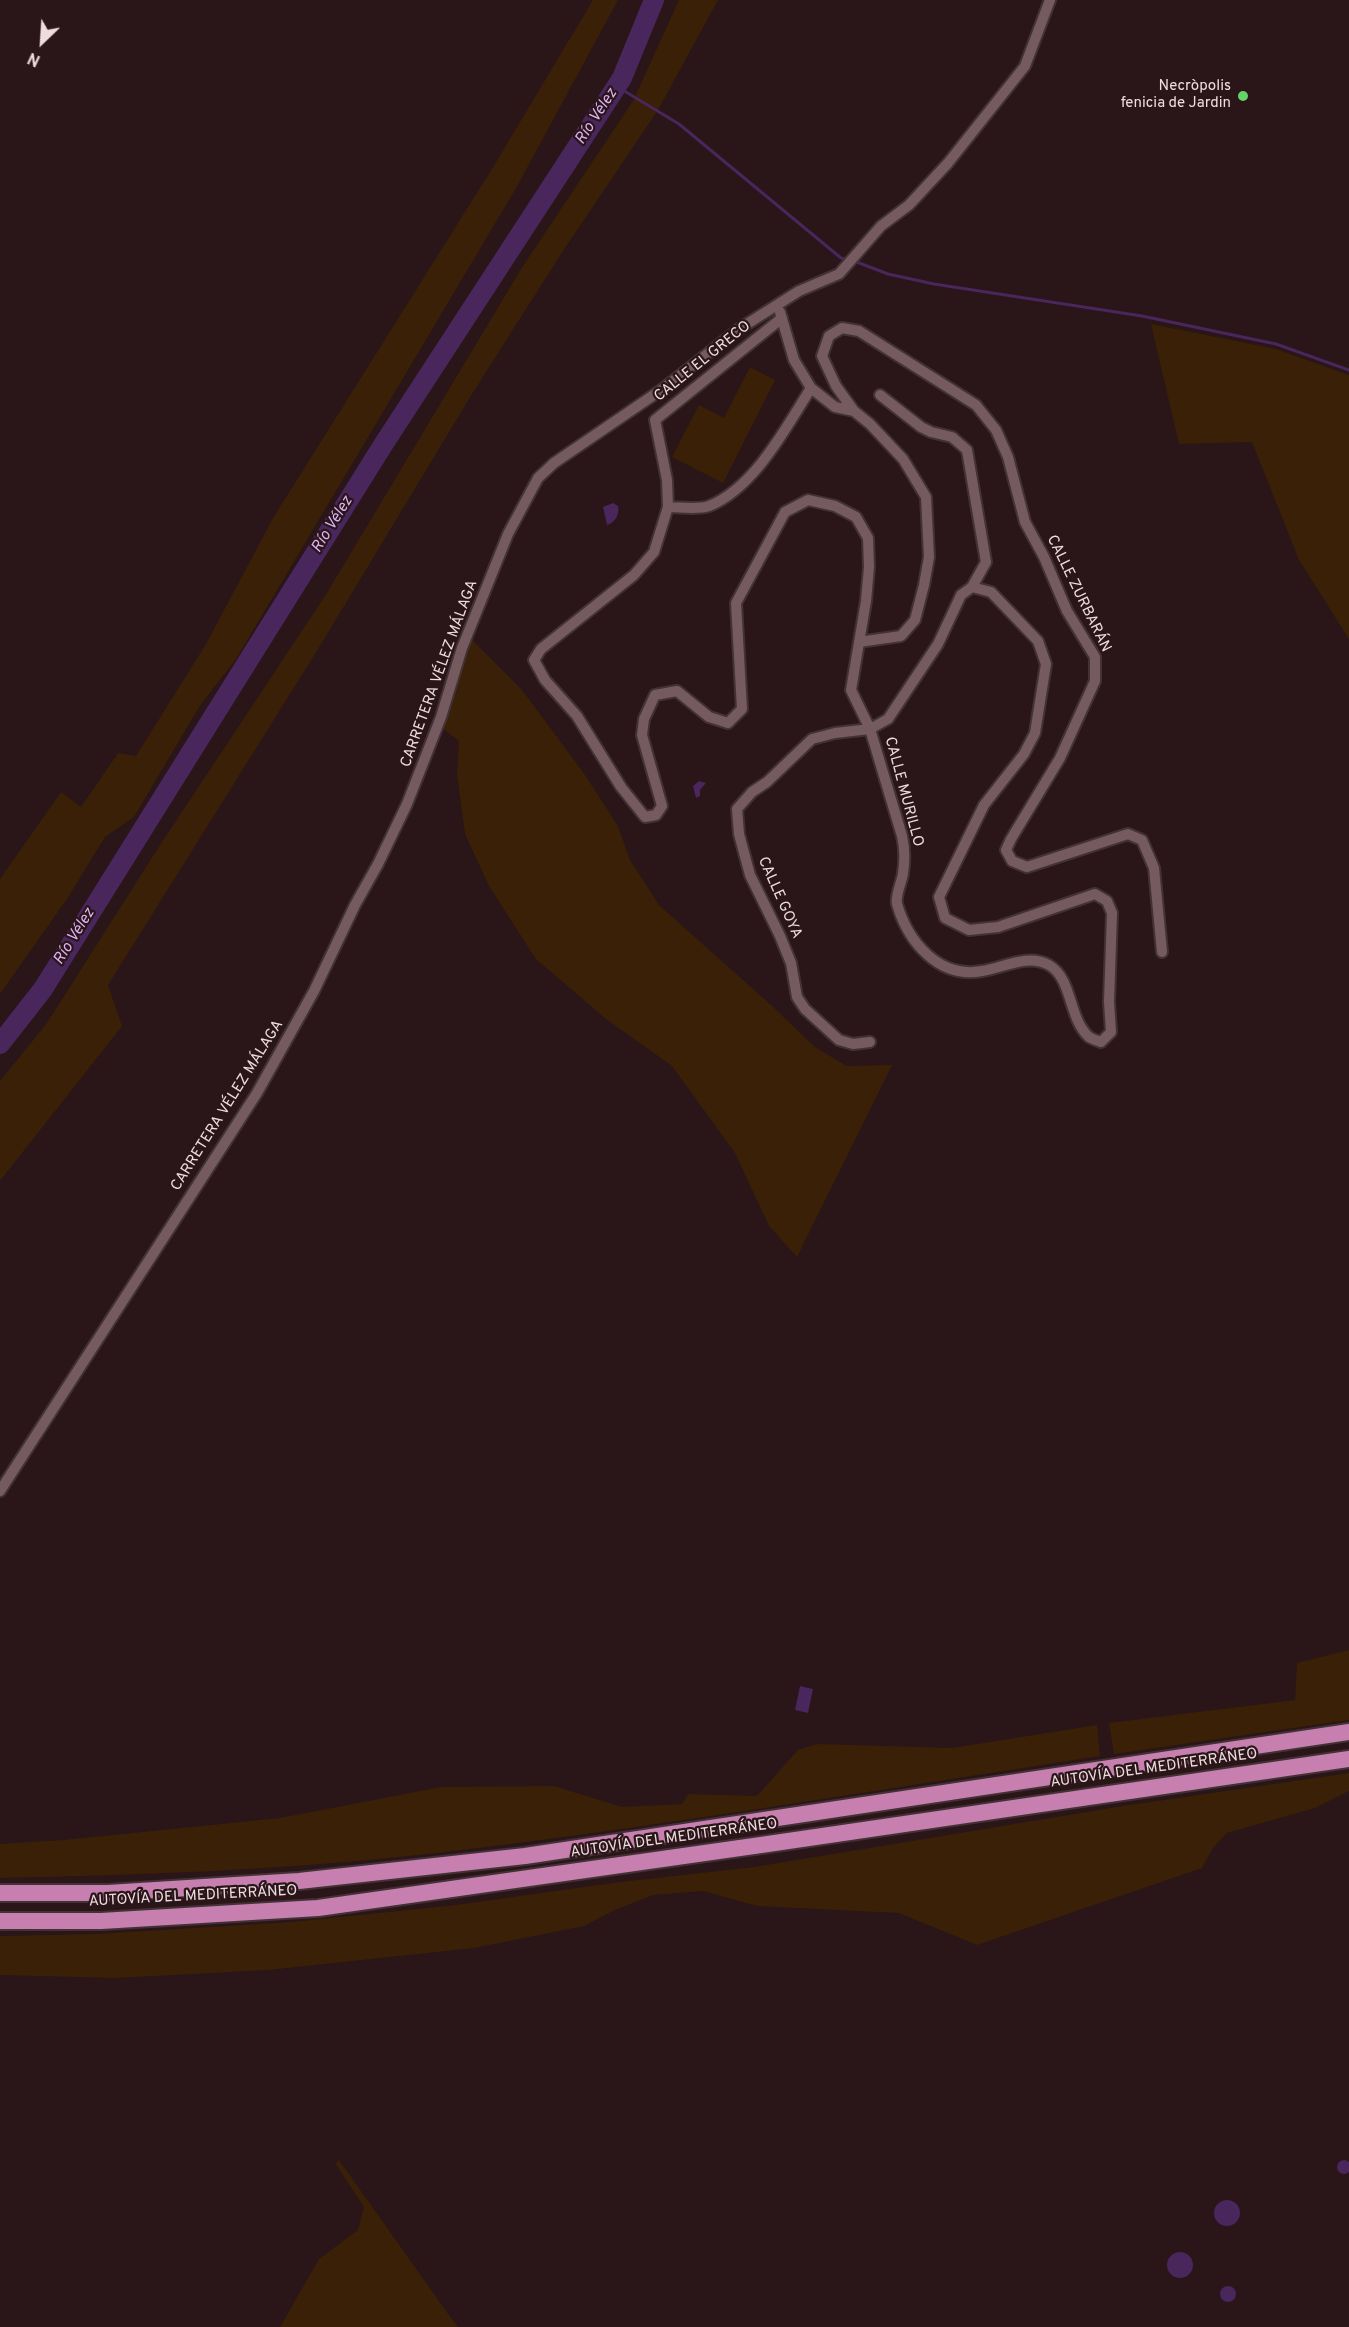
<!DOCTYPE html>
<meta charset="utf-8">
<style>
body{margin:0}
#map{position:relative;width:1349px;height:2327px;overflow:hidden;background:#2a1519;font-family:Overpass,sans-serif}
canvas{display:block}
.north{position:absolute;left:12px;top:12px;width:60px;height:60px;-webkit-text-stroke:4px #2a1519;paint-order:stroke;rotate:205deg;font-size:16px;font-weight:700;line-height:24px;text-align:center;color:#eddddf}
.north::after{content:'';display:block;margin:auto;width:21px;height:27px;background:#eddddf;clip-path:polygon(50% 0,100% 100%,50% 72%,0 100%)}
</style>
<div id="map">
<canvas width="1349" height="2327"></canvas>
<div class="north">N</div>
</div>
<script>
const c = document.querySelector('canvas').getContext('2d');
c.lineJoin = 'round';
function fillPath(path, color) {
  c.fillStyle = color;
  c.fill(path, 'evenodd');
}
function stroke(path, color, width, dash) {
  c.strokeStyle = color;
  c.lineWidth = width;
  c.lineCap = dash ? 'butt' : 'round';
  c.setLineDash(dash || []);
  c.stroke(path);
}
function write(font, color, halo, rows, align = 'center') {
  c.font = font + ' Overpass,sans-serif';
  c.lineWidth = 4.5;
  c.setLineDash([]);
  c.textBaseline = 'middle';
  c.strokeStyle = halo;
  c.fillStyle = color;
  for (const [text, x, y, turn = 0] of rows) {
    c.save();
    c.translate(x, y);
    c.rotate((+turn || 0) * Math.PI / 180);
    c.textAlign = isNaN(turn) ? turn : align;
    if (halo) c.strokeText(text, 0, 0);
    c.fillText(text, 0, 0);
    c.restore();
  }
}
fillPath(new Path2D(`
 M 593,0 L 618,0 L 515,190 L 236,659 L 199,707 L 134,817 L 105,837 L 69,896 L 0,994 L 0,879 L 61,792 L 81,807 L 118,753 L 136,756 L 206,644 L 273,518 L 490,172 Z
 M 679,0 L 718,0 L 658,110 L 561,254 L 472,394 L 323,641 L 108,985 L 122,1026 L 0,1181 L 0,1081 L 47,1023 L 160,845 L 325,596 L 521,269 L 633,101 Z
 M 1151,324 L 1276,349 L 1349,375 L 1349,639 L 1299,560 L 1252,442 L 1179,444 Z
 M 750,367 L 775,380 L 723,483 L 672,457 L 699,405 L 724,418 Z
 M 472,640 L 522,690 L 583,772 L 618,826 L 630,860 L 659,905 L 772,1006 L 815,1047 L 847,1066 L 892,1065 L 797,1257 L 769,1226 L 735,1153 L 672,1066 L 606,1019 L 536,959 L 489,886 L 465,834 L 457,774 L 459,741 L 442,728 Z
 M 1349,1650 L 1349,1720 L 1114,1754 L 1109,1723 L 1295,1700 L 1297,1663 Z
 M 1097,1725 L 1100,1756 C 877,1790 653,1828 428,1854 C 286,1870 143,1875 0,1878 L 0,1844 L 64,1840 L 280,1818 L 441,1787 L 554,1786 L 622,1807 L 682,1804 L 688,1794 L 757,1796 L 798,1750 L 817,1744 L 952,1748 Z
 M 1349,1773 L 1349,1791 L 1315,1808 L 1227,1833 L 1213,1848 L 1202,1868 L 977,1945 L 899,1913 L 757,1906 L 703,1891 L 653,1895 L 615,1910 L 584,1926 L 474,1948 L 268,1970 L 116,1978 L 0,1975 L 0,1936 L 98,1934 L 292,1922 L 456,1905 L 620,1882 L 754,1867 L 1123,1806 Z
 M 339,2160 L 451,2318 L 458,2327 L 280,2327 L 319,2259 L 358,2230 L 364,2207 L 335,2163 Z`), '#392006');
fillPath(new Path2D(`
 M 613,503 L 618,506 C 620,514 615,523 607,525 L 603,507 Z
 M 699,781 L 706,783 L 700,790 L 700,796 L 696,798 L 693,786 Z
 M 800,1686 L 813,1689 L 808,1713 L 795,1710 Z
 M1337 2167a7 7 0 1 1 14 0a7 7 0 1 1-14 0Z
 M1214 2213a13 13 0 1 1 26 0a13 13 0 1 1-26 0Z
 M1167 2265a13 13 0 1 1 26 0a13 13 0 1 1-26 0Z
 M1220 2294a8 8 0 1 1 16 0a8 8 0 1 1-16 0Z`), '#49265c');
stroke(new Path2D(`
 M 616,86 L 679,124 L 841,258 L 848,259
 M 854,261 L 888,274 L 934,284 L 1142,316 L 1276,344 L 1349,370`), '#49265c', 3);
stroke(new Path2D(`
 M 0,1044 L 43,989 L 383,445 L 622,78 L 654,0`), '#49265c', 20);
const minor = new Path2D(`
 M 780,312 L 794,360 L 811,388 L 835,407 L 854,411 L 870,424 L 903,459 L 926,497 L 929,557 L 924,585 L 915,620 L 901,636 L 859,642
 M 782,318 L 655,420 L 667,480 L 668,507 L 654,552 L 634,575 L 541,649 L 534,660 L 545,680 L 577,716 L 621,787 L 645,817 L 656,815 L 662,806 L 642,735 L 644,719 L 655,695 L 677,691 L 709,717 L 728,723 L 742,709 L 736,603 L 785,512 L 808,500 L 835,506 L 856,517 L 868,538 L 869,567 L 866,601 L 851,690 L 870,729 L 902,836 C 905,849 905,860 903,873 C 902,882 895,895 897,904 C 908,942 939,979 982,971 C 1003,968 1028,953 1049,965 C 1073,979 1068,1018 1089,1037 C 1092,1039 1098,1041 1101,1042 L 1111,1032 L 1109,1002 L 1112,913 L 1107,901 L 1095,894 L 998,927 L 969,930 L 945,918 L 939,897 L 984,805 L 1024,754 L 1035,733 L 1046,664 L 1038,641 L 991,592 L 972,587 L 961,595 L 938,644 L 888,719 L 870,729 L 835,733 L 812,739 L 767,782 L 752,792 L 737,809 L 739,834 L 750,875 L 780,936 L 791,963 L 797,997 L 805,1009 L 839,1040 L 853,1044 L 870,1042
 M 880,395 L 921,427 L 931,432 L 952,437 L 967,450 L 986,562 L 972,587
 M 854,411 L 836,386 L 822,356 L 829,336 L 842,328 L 859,331 L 976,405 L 996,430 L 1008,457 L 1025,522 L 1044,557 L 1067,611 L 1095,657 L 1095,681 L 1060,758 L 1011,839 L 1006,850 L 1012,861 L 1027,867 L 1128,834 L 1142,840 L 1154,868 L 1162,952
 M 668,507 C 680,507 698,510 709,506 C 754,488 786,428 811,388
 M 0,1491 L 257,1093 L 314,991 L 355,905 L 378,864 L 407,804 L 441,717 L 462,648 L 508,534 L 538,478 L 554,463 L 664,388 L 739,329 L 799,291 L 839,274 L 881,226 L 909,205 L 948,163 L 1025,66 L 1050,0`);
const highway = new Path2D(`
 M 0,1893 L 108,1893 L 299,1881 L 525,1856 L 1349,1732
 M 0,1921 L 101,1921 L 318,1908 L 761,1845 L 1349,1759`);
stroke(minor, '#423235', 14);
stroke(highway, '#423235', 20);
stroke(minor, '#755a5f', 10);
stroke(highway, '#c77faf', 16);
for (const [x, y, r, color] of [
 [1243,96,6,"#64d468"]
]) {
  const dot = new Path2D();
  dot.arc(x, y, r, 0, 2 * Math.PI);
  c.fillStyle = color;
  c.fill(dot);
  stroke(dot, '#2a1519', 2);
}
write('15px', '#eddddf', '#2a1519', [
 ["Necròpolis",1231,87],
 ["fenicia de Jardin",1231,104]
], 'right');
write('15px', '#eddddf', '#2a1519', [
 ["CALLE EL GRECO",703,362,-39],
 ["CALLE ZURBARÁN",1078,594,64],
 ["CARRETERA VÉLEZ MÁLAGA",440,674,-70],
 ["CALLE MURILLO",903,792,75],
 ["CALLE GOYA",779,898,66],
 ["CARRETERA VÉLEZ MÁLAGA",228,1106,-58],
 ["AUTOVÍA DEL MEDITERRÁNEO",1154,1769,-8],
 ["AUTOVÍA DEL MEDITERRÁNEO",674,1839,-8],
 ["AUTOVÍA DEL MEDITERRÁNEO",193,1897,-3]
]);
write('italic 16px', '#dcb2f5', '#2a1519', [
 ["Río Vélez",597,117,-57],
 ["Río Vélez",333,525,-58],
 ["Río Vélez",75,937,-58]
]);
</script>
